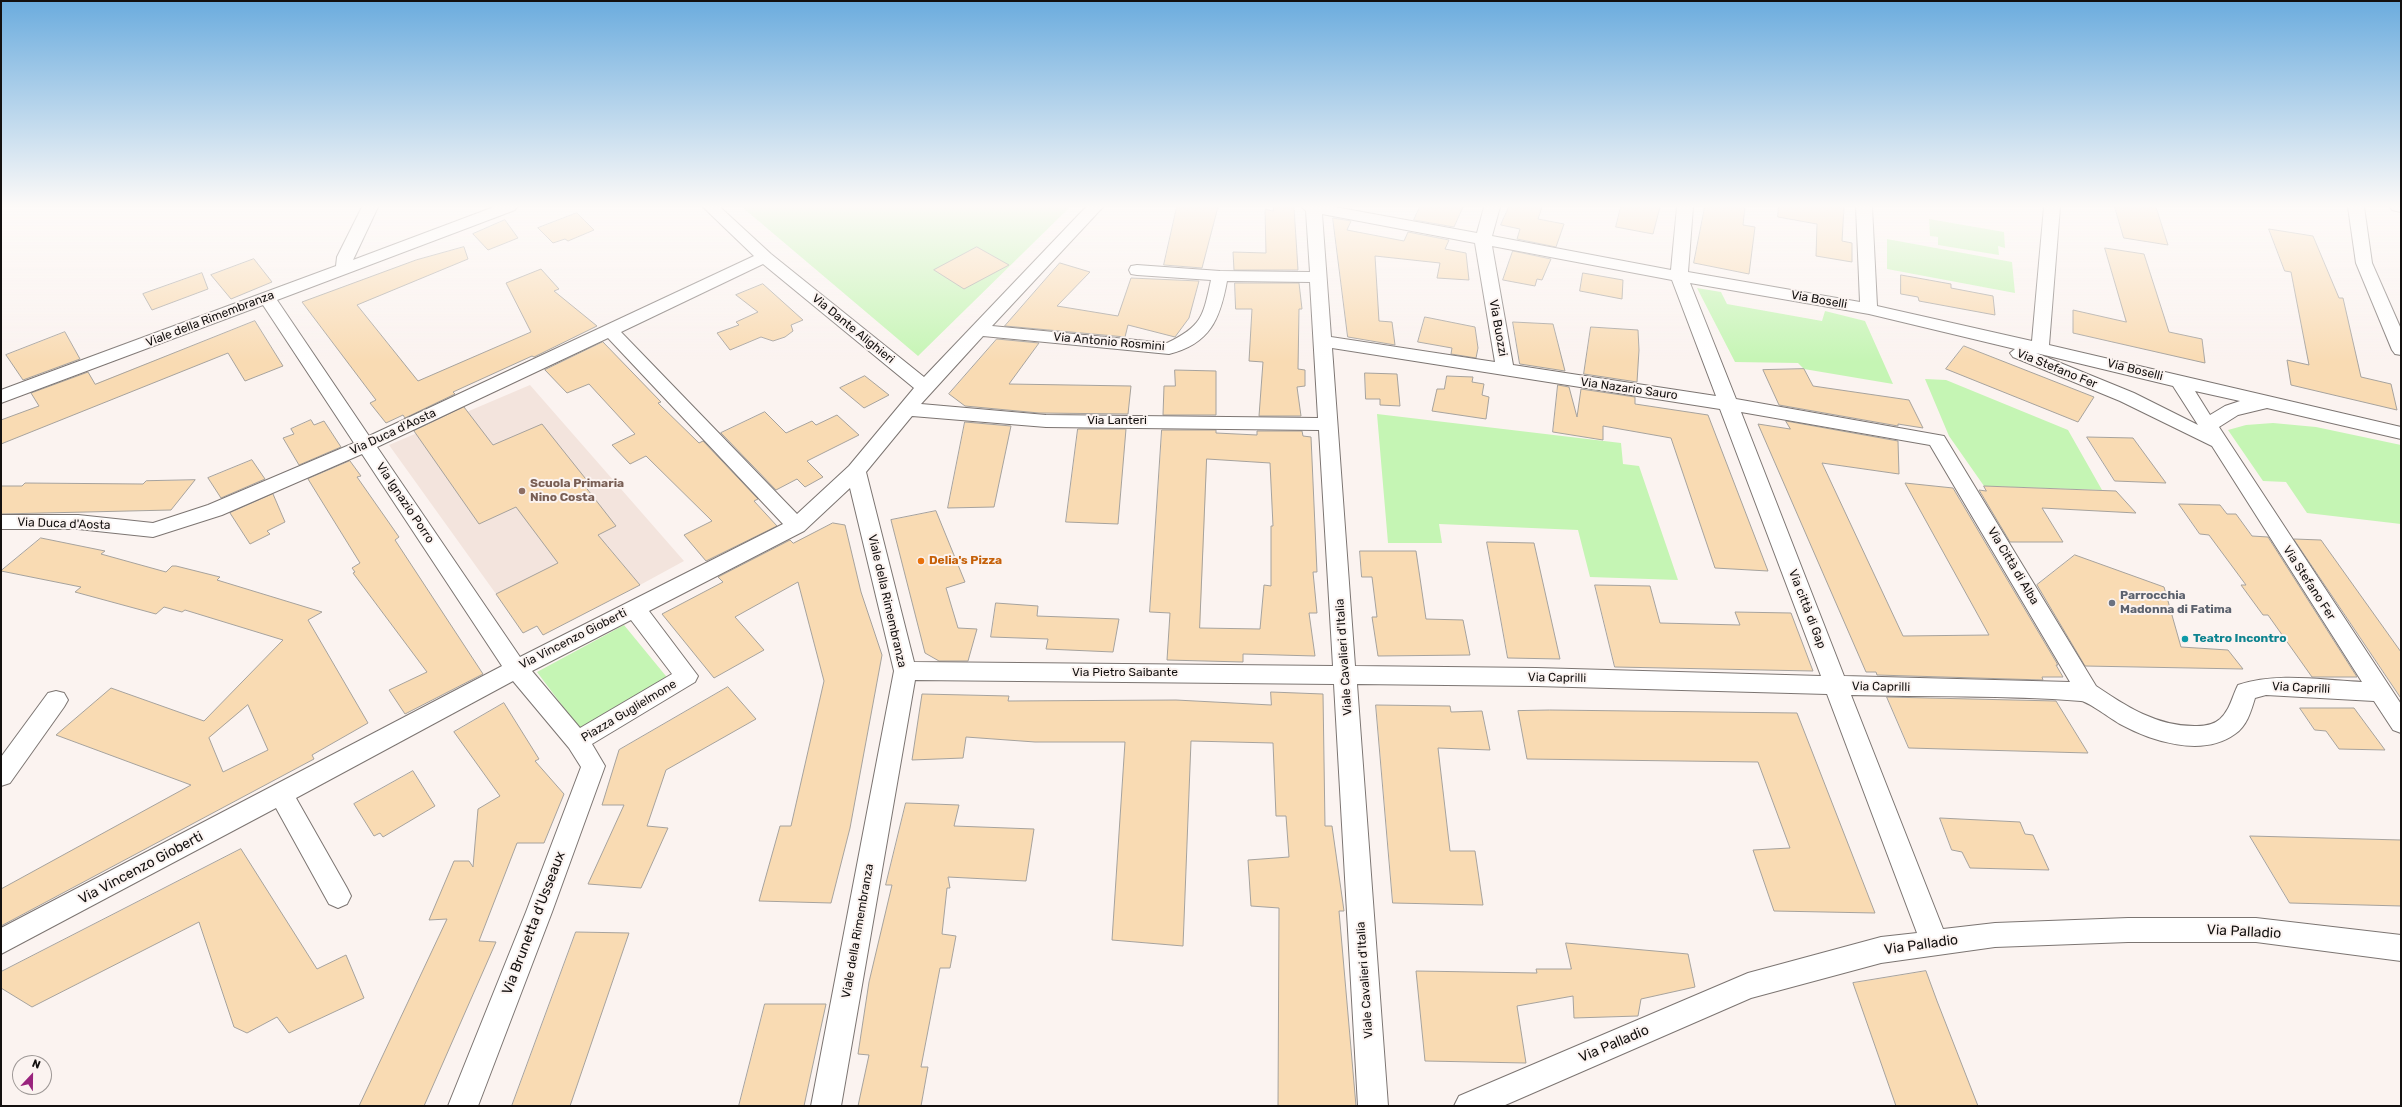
<!DOCTYPE html>
<meta charset="utf-8">
<style>
body{margin:0}
#map{position:relative;width:2402px;height:1107px;overflow:hidden;background:#fbf3f0;font-family:Rubik,sans-serif}
canvas{display:block}
.frame{position:absolute;inset:0;border:2px solid #13100f;pointer-events:none}
.north{position:absolute;left:12px;top:1055px;width:40px;height:40px;box-sizing:border-box;background:#fbf3f0;border:1px solid #9e9896;border-radius:50%;rotate:22deg;font-size:11px;font-weight:700;line-height:16px;text-align:center;color:#13100f}
.north::after{content:'';display:block;margin:auto;width:14px;height:18px;background:#99237d;clip-path:polygon(50% 0,100% 100%,50% 72%,0 100%)}
</style>
<div id="map">
<canvas width="2402" height="1107"></canvas>
<div class="frame"></div>
<div class="north">N</div>
</div>
<script>
const c = document.querySelector('canvas').getContext('2d');
c.lineJoin = 'round';
function fillPath(path, color) {
  c.fillStyle = color;
  c.fill(path, 'evenodd');
}
function stroke(path, color, width, dash) {
  c.strokeStyle = color;
  c.lineWidth = width;
  c.lineCap = dash ? 'butt' : 'round';
  c.setLineDash(dash || []);
  c.stroke(path);
}
function write(font, color, halo, rows, align = 'center') {
  c.font = font + ' Rubik,sans-serif';
  c.lineWidth = 4;
  c.setLineDash([]);
  c.textBaseline = 'middle';
  c.strokeStyle = halo;
  c.fillStyle = color;
  for (const [text, x, y, turn = 0] of rows) {
    c.save();
    c.translate(x, y);
    c.rotate((+turn || 0) * Math.PI / 180);
    c.textAlign = isNaN(turn) ? turn : align;
    if (halo) c.strokeText(text, 0, 0);
    c.fillText(text, 0, 0);
    c.restore();
  }
}
fillPath(new Path2D(`
 M 530,385 L 684,561 L 640,585 L 607,545 L 496,594 L 389,445 Z`), '#f3e4dd');
fillPath(new Path2D(`
 M 742,207 L 1070,207 L 918,356 Z
 M 1929,219 L 2004,232 L 2005,248 L 1998,246 L 1999,255 L 1938,245 L 1938,237 L 1930,236 Z
 M 1887,239 L 2012,262 L 2015,293 L 1887,269 Z
 M 1697,288 L 1721,292 L 1727,304 L 1822,321 L 1825,311 L 1865,321 L 1893,384 L 1804,369 L 1798,363 L 1735,362 Z
 M 1925,379 L 1946,380 L 2068,430 L 2102,490 L 1984,486 L 1949,436 Z
 M 1377,414 L 1621,443 L 1623,464 L 1639,466 L 1678,580 L 1590,577 L 1578,530 L 1439,524 L 1442,543 L 1388,543 Z
 M 2273,423 L 2316,427 L 2401,445 L 2401,524 L 2307,513 L 2286,482 L 2263,481 L 2228,430 L 2246,425 Z
 M 624,625 L 670,681 L 582,732 L 537,672 Z`), '#c5f5b4');
const building = new Path2D(`
 M 1177,207 L 1218,207 L 1202,268 L 1164,265 Z
 M 1274,207 L 1294,207 L 1298,270 L 1234,270 L 1233,252 L 1266,253 L 1265,209 L 1273,211 Z
 M 1420,207 L 1463,207 L 1454,227 L 1414,220 Z
 M 1509,207 L 1542,207 L 1538,219 L 1564,224 L 1556,247 L 1517,239 L 1520,229 L 1501,225 Z
 M 1621,207 L 1660,207 L 1653,234 L 1616,227 Z
 M 1705,207 L 1745,207 L 1743,225 L 1755,227 L 1749,274 L 1694,263 Z
 M 1779,207 L 1844,207 L 1842,241 L 1852,243 L 1852,262 L 1816,256 L 1817,224 L 1778,217 Z
 M 2115,207 L 2156,207 L 2168,245 L 2124,238 Z
 M 577,213 L 594,230 L 568,241 L 565,239 L 553,243 L 538,228 Z
 M 1333,218 L 1351,221 L 1347,230 L 1404,241 L 1408,232 L 1449,240 L 1445,249 L 1466,253 L 1469,280 L 1437,278 L 1440,263 L 1375,256 L 1379,321 L 1392,322 L 1395,345 L 1348,337 Z
 M 505,220 L 518,238 L 488,250 L 473,234 Z
 M 2269,229 L 2313,236 L 2339,298 L 2343,298 L 2361,377 L 2391,384 L 2397,410 L 2291,385 L 2287,360 L 2309,365 L 2291,272 L 2285,271 Z
 M 464,247 L 468,259 L 357,305 L 418,381 L 531,332 L 506,283 L 541,269 L 559,289 L 554,291 L 597,326 L 534,357 L 532,356 L 453,392 L 455,394 L 405,418 L 403,415 L 386,423 L 370,403 L 376,400 L 302,302 L 416,260 Z
 M 977,247 L 1009,265 L 964,289 L 934,270 Z
 M 2105,248 L 2144,254 L 2169,332 L 2202,339 L 2205,363 L 2073,333 L 2073,310 L 2126,322 Z
 M 1513,251 L 1551,259 L 1542,280 L 1537,279 L 1535,286 L 1503,280 Z
 M 254,259 L 272,282 L 231,299 L 211,275 Z
 M 1060,263 L 1090,272 L 1057,306 L 1118,316 L 1131,278 L 1199,281 L 1189,318 L 1175,337 L 1128,325 L 1125,337 L 1005,326 Z
 M 202,273 L 208,289 L 152,310 L 143,294 Z
 M 1583,273 L 1623,280 L 1622,299 L 1580,291 Z
 M 1901,275 L 1951,284 L 1951,288 L 1993,296 L 1995,315 L 1919,301 L 1918,297 L 1901,294 Z
 M 1235,283 L 1299,283 L 1302,309 L 1299,309 L 1298,369 L 1305,370 L 1305,386 L 1297,387 L 1301,416 L 1259,416 L 1263,362 L 1249,361 L 1252,309 L 1236,309 Z
 M 763,284 L 803,320 L 791,325 L 793,331 L 785,337 L 773,341 L 761,337 L 730,350 L 717,333 L 739,325 L 736,322 L 758,312 L 736,295 Z
 M 1425,317 L 1475,327 L 1478,348 L 1476,358 L 1451,354 L 1452,348 L 1418,342 Z
 M 255,321 L 283,366 L 245,381 L 228,353 L 1,444 L 1,420 L 39,406 L 31,393 L 88,372 L 95,384 Z
 M 1513,322 L 1553,324 L 1565,371 L 1520,364 Z
 M 1591,327 L 1638,330 L 1639,350 L 1637,382 L 1584,374 Z
 M 65,332 L 80,359 L 23,380 L 6,355 Z
 M 997,339 L 1039,343 L 1009,384 L 1131,386 L 1128,414 L 1039,413 L 965,406 L 949,394 Z
 M 603,342 L 661,402 L 658,403 L 699,443 L 703,441 L 758,499 L 754,501 L 777,526 L 706,561 L 684,535 L 712,521 L 646,456 L 630,464 L 612,445 L 635,434 L 589,384 L 567,393 L 545,370 Z
 M 1964,346 L 2094,397 L 2078,422 L 1946,369 Z
 M 1804,369 L 1813,386 L 1909,400 L 1923,428 L 1898,424 L 1898,426 L 1779,405 L 1763,370 Z
 M 1175,370 L 1216,371 L 1216,415 L 1163,415 L 1164,386 L 1175,386 Z
 M 1365,373 L 1397,374 L 1400,406 L 1380,405 L 1380,399 L 1366,399 Z
 M 865,376 L 889,395 L 864,408 L 840,388 Z
 M 1447,376 L 1473,377 L 1472,382 L 1484,384 L 1482,395 L 1489,397 L 1486,419 L 1432,411 L 1437,389 L 1444,389 Z
 M 1558,385 L 1569,387 L 1577,417 L 1581,389 L 1635,397 L 1635,404 L 1708,415 L 1768,571 L 1715,568 L 1671,438 L 1603,426 L 1603,440 L 1553,432 Z
 M 464,407 L 493,445 L 542,424 L 589,483 L 584,485 L 616,526 L 598,535 L 640,585 L 543,635 L 537,626 L 523,633 L 496,594 L 558,563 L 516,507 L 479,524 L 414,431 Z
 M 765,412 L 786,433 L 812,421 L 816,425 L 837,415 L 859,435 L 807,461 L 823,477 L 805,487 L 797,479 L 776,490 L 721,433 Z
 M 311,420 L 314,425 L 324,421 L 341,447 L 299,465 L 283,438 L 294,434 L 291,429 Z
 M 1786,421 L 1898,441 L 1899,474 L 1822,463 L 1903,636 L 1989,635 L 1905,483 L 1953,488 L 2058,665 L 2056,665 L 2063,677 L 2042,677 L 2043,680 L 1877,675 L 1876,672 L 1866,672 L 1758,424 L 1790,429 Z
 M 965,422 L 1011,426 L 994,507 L 948,508 Z
 M 1078,429 L 1126,429 L 1118,524 L 1066,522 Z
 M 1162,430 L 1216,430 L 1216,433 L 1257,435 L 1257,431 L 1302,431 L 1303,436 L 1311,437 L 1317,572 L 1313,572 L 1317,613 L 1309,613 L 1315,656 L 1243,654 L 1243,662 L 1167,660 L 1170,613 L 1150,612 ZM 1207,459 L 1270,463 L 1273,526 L 1271,526 L 1271,586 L 1264,585 L 1260,629 L 1200,628 Z
 M 2087,437 L 2133,438 L 2166,483 L 2115,481 Z
 M 252,460 L 265,479 L 221,498 L 208,478 Z
 M 350,461 L 361,476 L 357,477 L 399,537 L 395,540 L 483,674 L 405,714 L 389,690 L 427,672 L 353,573 L 355,572 L 352,568 L 360,563 L 308,479 Z
 M 195,480 L 171,510 L 1,514 L 1,486 L 22,486 L 25,483 L 143,484 L 146,481 Z
 M 1984,486 L 2116,491 L 2136,513 L 2042,508 L 2063,542 L 2010,542 L 1979,490 L 1986,491 Z
 M 273,494 L 285,522 L 267,531 L 270,534 L 250,544 L 230,513 Z
 M 2179,504 L 2220,505 L 2227,514 L 2236,514 L 2252,536 L 2268,537 L 2357,677 L 2312,677 L 2268,615 L 2263,615 L 2241,585 L 2246,585 L 2209,535 L 2200,534 Z
 M 936,511 L 965,582 L 946,588 L 958,628 L 977,629 L 968,661 L 939,661 L 925,653 L 891,520 Z
 M 833,523 L 845,525 L 861,592 L 882,655 L 850,828 L 831,903 L 759,901 L 780,826 L 791,826 L 824,681 L 798,582 L 735,617 L 764,650 L 714,678 L 662,614 L 723,582 L 718,577 L 790,540 L 793,543 Z
 M 41,538 L 105,551 L 101,554 L 166,572 L 172,566 L 176,566 L 220,577 L 217,580 L 322,612 L 308,620 L 368,723 L 312,755 L 314,759 L 1,926 L 1,889 L 191,785 L 56,735 L 111,688 L 204,721 L 283,640 L 185,610 L 182,612 L 164,607 L 156,614 L 75,592 L 81,587 L 1,571 ZM 248,705 L 268,750 L 223,772 L 209,738 Z
 M 2294,539 L 2321,540 L 2401,652 L 2401,698 Z
 M 1487,542 L 1534,543 L 1560,659 L 1508,658 Z
 M 1360,551 L 1416,551 L 1426,619 L 1463,620 L 1470,655 L 1378,656 L 1372,617 L 1377,617 L 1372,577 L 1362,577 Z
 M 2075,555 L 2164,587 L 2181,647 L 2228,650 L 2243,669 L 2085,666 L 2037,585 Z
 M 1595,585 L 1650,586 L 1660,623 L 1740,625 L 1735,612 L 1791,613 L 1813,671 L 1615,667 Z
 M 996,603 L 1038,606 L 1037,616 L 1119,619 L 1113,652 L 1046,649 L 1048,639 L 991,637 Z
 M 728,687 L 756,719 L 666,770 L 647,826 L 668,828 L 641,888 L 588,884 L 624,805 L 602,805 L 619,750 Z
 M 1271,692 L 1323,694 L 1325,826 L 1332,826 L 1344,911 L 1339,911 L 1356,1106 L 1278,1106 L 1279,908 L 1251,906 L 1248,860 L 1289,857 L 1286,816 L 1276,816 L 1273,743 L 1191,741 L 1183,946 L 1112,940 L 1125,742 L 1035,742 L 966,737 L 963,758 L 912,760 L 922,694 L 1009,696 L 1008,701 L 1176,700 L 1271,705 Z
 M 1887,697 L 2056,701 L 2088,753 L 1909,748 Z
 M 504,703 L 539,759 L 535,761 L 564,794 L 544,843 L 517,843 L 479,941 L 496,942 L 424,1106 L 359,1106 L 447,919 L 429,920 L 454,861 L 469,861 L 473,867 L 478,809 L 500,796 L 454,732 Z
 M 1376,705 L 1450,706 L 1451,712 L 1482,711 L 1490,750 L 1438,748 L 1450,851 L 1475,851 L 1483,905 L 1393,903 Z
 M 2300,708 L 2354,708 L 2385,750 L 2339,749 L 2326,731 L 2315,730 Z
 M 1550,710 L 1797,713 L 1875,913 L 1774,911 L 1753,850 L 1790,848 L 1758,762 L 1527,759 L 1518,711 Z
 M 413,771 L 435,806 L 383,837 L 380,833 L 374,836 L 354,804 Z
 M 906,803 L 959,805 L 954,826 L 1034,829 L 1026,881 L 948,877 L 950,888 L 947,888 L 942,934 L 956,936 L 950,968 L 940,968 L 921,1067 L 928,1067 L 921,1106 L 858,1106 L 869,1055 L 858,1054 L 869,982 L 892,885 L 886,885 Z
 M 1940,818 L 2020,822 L 2025,834 L 2033,835 L 2049,870 L 1970,868 L 1962,852 L 1952,850 Z
 M 2250,836 L 2401,840 L 2401,906 L 2290,903 Z
 M 241,849 L 317,969 L 346,955 L 364,998 L 289,1033 L 277,1017 L 247,1033 L 234,1027 L 199,922 L 32,1007 L 1,988 L 1,972 Z
 M 576,932 L 629,933 L 570,1106 L 512,1106 Z
 M 1566,943 L 1688,954 L 1695,987 L 1641,999 L 1638,1016 L 1574,1018 L 1573,996 L 1517,1006 L 1526,1063 L 1425,1061 L 1416,971 L 1537,973 L 1536,969 L 1571,969 Z
 M 1926,971 L 1937,1001 L 1978,1106 L 1896,1106 L 1853,983 Z
 M 765,1004 L 826,1004 L 804,1106 L 739,1106 Z`);
fillPath(building, '#f9dbb3');
stroke(building, '#a6a29d', 1);
const minor = new Path2D(`
 M 362,207 L 378,207 L 353,260 L 494,207 L 517,207 L 515,210 L 277,300 L 369,436 L 754,256 L 703,207 L 720,207 L 771,254 L 924,377 L 1086,207 L 1103,207 L 992,326 L 1167,343 C 1202,326 1203,317 1211,280 L 1137,275 L 1131,274 L 1129,270 L 1131,266 L 1137,265 L 1220,271 L 1310,272 L 1306,211 L 1302,207 L 1335,207 L 1477,233 L 1484,207 L 1500,207 L 1492,236 L 1671,270 L 1677,207 L 1693,207 L 1688,272 L 1860,302 L 1856,207 L 1872,207 L 1877,306 L 2032,341 L 2044,207 L 2060,207 L 2049,345 L 2401,427 L 2401,439 L 2267,408 L 2238,415 L 2219,427 L 2401,704 L 2401,733 L 2393,730 L 2374,701 L 2266,695 L 2255,698 C 2251,711 2247,726 2235,734 C 2202,758 2151,741 2120,724 C 2111,719 2089,702 2081,701 C 2005,695 1927,697 1851,695 L 1943,929 L 1995,923 L 2128,918 L 2256,918 L 2401,935 L 2401,961 L 2256,942 L 2128,942 L 1995,947 L 1881,963 L 1751,998 L 1503,1106 L 1454,1106 L 1459,1096 L 1748,973 L 1881,937 L 1917,933 L 1827,694 L 1536,686 L 1357,684 L 1388,1106 L 1358,1106 L 1334,684 L 915,680 L 841,1106 L 811,1106 L 894,671 L 850,488 L 804,531 L 649,611 L 698,676 L 695,682 L 592,744 L 605,766 L 552,912 L 478,1106 L 448,1106 L 526,912 L 581,767 L 569,748 L 513,681 L 296,798 L 347,888 L 351,896 L 347,904 L 338,908 L 329,904 L 276,808 L 1,954 L 1,928 L 502,666 L 362,454 L 222,515 L 153,537 L 78,529 L 1,529 L 1,515 L 78,515 L 153,523 L 208,505 L 354,443 L 263,305 L 1,403 L 1,390 L 336,266 L 337,257 ZM 1322,214 L 1475,243 L 1495,362 L 1331,337 ZM 1492,246 L 1672,280 L 1716,396 L 1513,365 ZM 763,264 L 914,388 L 849,466 L 797,514 L 621,332 ZM 1227,281 L 1310,282 L 1318,418 L 1046,415 L 921,404 L 983,336 L 1169,354 C 1210,344 1220,319 1227,281 ZM 1690,283 L 1869,314 L 2015,349 L 2010,353 L 2013,357 L 2120,401 L 2212,446 L 2362,682 C 2321,680 2277,672 2238,685 C 2232,697 2230,710 2220,719 C 2213,725 2205,726 2197,726 C 2158,727 2127,707 2096,686 L 1944,436 L 1736,399 ZM 608,338 L 783,524 L 520,657 L 377,447 ZM 1332,348 L 1720,409 L 1821,676 L 1536,668 L 1355,666 ZM 2036,353 L 2173,386 L 2198,425 L 2134,393 ZM 2195,391 L 2240,401 L 2225,406 L 2210,415 ZM 1741,412 L 1930,445 L 2070,682 L 1844,676 ZM 912,416 L 1046,427 L 1319,430 L 1333,666 L 914,662 L 866,472 ZM 631,620 L 672,674 L 580,728 L 532,671 Z
 M 2348,207 L 2364,207 L 2372,263 L 2401,329 L 2401,355 L 2395,354 L 2392,350 L 2356,263 Z
 M 2390,207 L 2401,207 L 2401,212 L 2392,210 Z
 M 56,691 L 64,693 L 68,700 L 64,707 L 10,783 L 1,786 L 1,757 L 48,693 Z`);
stroke(minor, '#7c7572', 2);
fillPath(minor, '#fff');
const sky = c.createLinearGradient(0, 0, 0, 362);
sky.addColorStop(0, '#6bacde');
sky.addColorStop(0.57, '#fdfaf8');
sky.addColorStop(1, '#fdfaf800');
c.fillStyle = sky;
c.fillRect(0, 0, 2402, 362);
for (const [x, y, r, color] of [
 [522,491,4,"#8d6e63"],
 [921,561,4,"#e8710a"],
 [2112,603,4,"#6b7280"],
 [2185,639,4,"#0f9aa8"]
]) {
  const dot = new Path2D();
  dot.arc(x, y, r, 0, 2 * Math.PI);
  c.fillStyle = color;
  c.fill(dot);
  stroke(dot, '#fbf3f0', 1.5);
}
write('12px', '#13100f', '#fbf3f0', [
 ["Via Boselli",1819,300,10],
 ["Viale della Rimembranza",210,319,-21],
 ["Via Buozzi",1498,328,80],
 ["Via Dante Alighieri",853,329,39],
 ["Via Antonio Rosmini",1109,342,5],
 ["Via Stefano Fer",2057,369,22],
 ["Via Boselli",2135,370,14],
 ["Via Nazario Sauro",1629,389,8],
 ["Via Lanteri",1117,421],
 ["Via Duca d'Aosta",393,432,-25],
 ["Via Ignazio Porro",405,503,56],
 ["Via Duca d'Aosta",64,524,2],
 ["Via Città di Alba",2013,566,59],
 ["Via Stefano Fer",2309,583,57],
 ["Viale della Rimembranza",887,601,77],
 ["Via città di Gap",1807,609,69],
 ["Via Vincenzo Gioberti",573,639,-27],
 ["Viale Cavalieri d'Italia",1344,657,-94],
 ["Via Pietro Saibante",1125,673],
 ["Via Caprilli",1557,678,1],
 ["Via Caprilli",1881,687,1],
 ["Via Caprilli",2301,688,3],
 ["Piazza Guglielmone",629,711,-31],
 ["Viale della Rimembranza",858,931,-80],
 ["Viale Cavalieri d'Italia",1365,980,-94]
]);
write('bold 12px', '#785e54', '#fbf3f0', [
 ["Scuola Primaria",530,484],
 ["Nino Costa",530,498]
], 'left');
write('bold 12px', '#c56008', '#fbf3f0', [
 ["Delia's Pizza",929,561]
], 'left');
write('bold 12px', '#5b616d', '#fbf3f0', [
 ["Parrocchia",2120,596],
 ["Madonna di Fatima",2120,610]
], 'left');
write('bold 12px', '#0d838f', '#fbf3f0', [
 ["Teatro Incontro",2193,639]
], 'left');
write('14px', '#13100f', '#fbf3f0', [
 ["Via Vincenzo Gioberti",141,868,-28],
 ["Via Brunetta d'Usseaux",534,923,-69],
 ["Via Palladio",2244,932,3],
 ["Via Palladio",1921,945,-8],
 ["Via Palladio",1614,1044,-23]
]);
</script>
